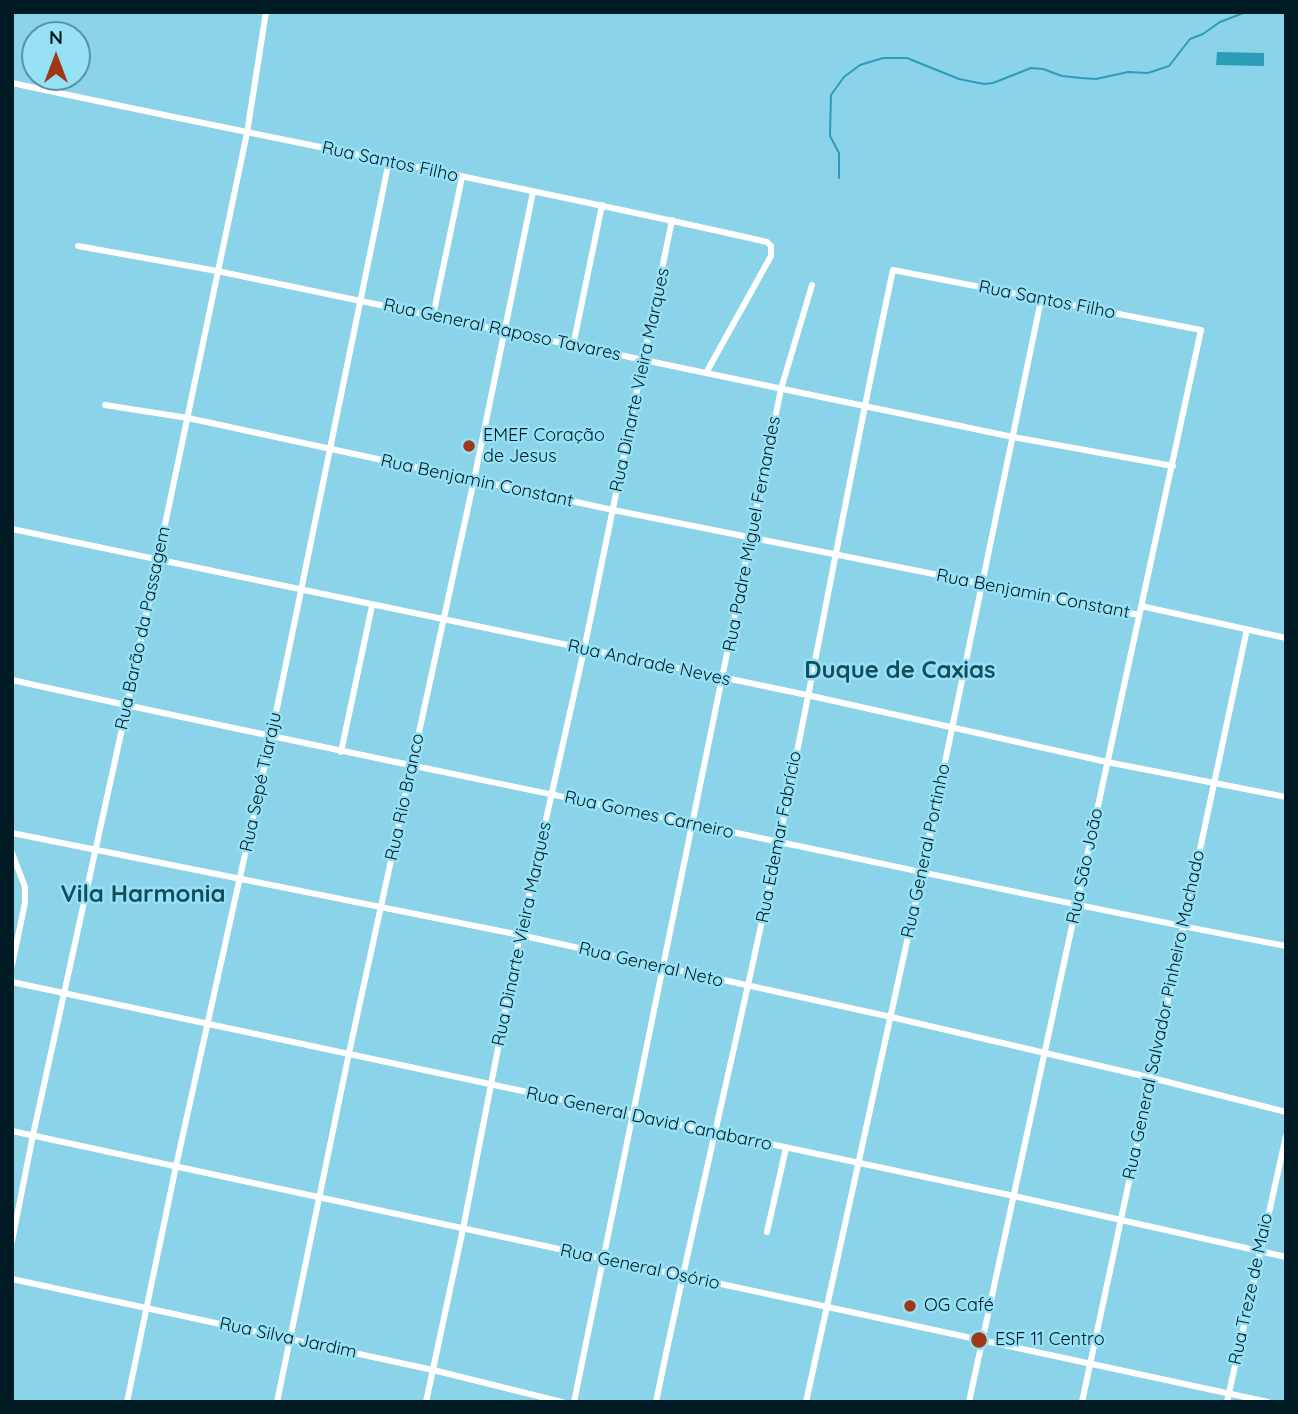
<!DOCTYPE html>
<meta charset="utf-8">
<style>
body{margin:0}
#map{position:relative;width:1298px;height:1414px;overflow:hidden;background:#8bd3e8;font-family:Quicksand,sans-serif}
canvas{display:block}
.frame{position:absolute;inset:0;border:14px solid #001b23;pointer-events:none}
.north{position:absolute;left:21px;top:21px;width:70px;height:70px;box-sizing:border-box;background:#97e1f6;border:2px solid #5b92a2;border-radius:50%;rotate:0deg;font-size:19px;font-weight:700;line-height:28px;text-align:center;color:#001b23}
.north::after{content:'';display:block;margin:auto;width:24px;height:32px;background:#9f3815;clip-path:polygon(50% 0,100% 100%,50% 72%,0 100%)}
</style>
<div id="map">
<canvas width="1298" height="1414"></canvas>
<div class="frame"></div>
<div class="north">N</div>
</div>
<script>
const c = document.querySelector('canvas').getContext('2d');
c.lineJoin = 'round';
function fillPath(path, color) {
  c.fillStyle = color;
  c.fill(path, 'evenodd');
}
function stroke(path, color, width, dash) {
  c.strokeStyle = color;
  c.lineWidth = width;
  c.lineCap = dash ? 'butt' : 'round';
  c.setLineDash(dash || []);
  c.stroke(path);
}
function write(font, color, halo, rows, align = 'center') {
  c.font = font + ' Quicksand,sans-serif';
  c.lineWidth = 5;
  c.setLineDash([]);
  c.textBaseline = 'middle';
  c.strokeStyle = halo;
  c.fillStyle = color;
  for (const [text, x, y, turn = 0] of rows) {
    c.save();
    c.translate(x, y);
    c.rotate((+turn || 0) * Math.PI / 180);
    c.textAlign = isNaN(turn) ? turn : align;
    if (halo) c.strokeText(text, 0, 0);
    c.fillText(text, 0, 0);
    c.restore();
  }
}
fillPath(new Path2D(`
 M 1217,52 L 1264,53 L 1264,66 L 1216,65 Z`), '#2b9db9');
stroke(new Path2D(`
 M 839,178 L 839,153 L 830,136 L 831,95 L 844,77 L 860,65 L 883,58 L 907,58 L 959,79 L 984,84 L 993,83 L 1031,68 L 1043,69 L 1062,76 L 1081,78 L 1096,79 L 1128,72 L 1148,73 L 1169,66 L 1190,39 L 1203,34 L 1220,22 L 1246,12`), '#2b9db9', 2);
stroke(new Path2D(`
 M 12,83 C 264,137 516,185 767,242 L 771,246 L 771,256 L 706,373
 M 78,246 L 217,271 L 1013,437 L 1173,466
 M 433,316 L 462,177
 M 573,346 L 602,205
 M 105,405 L 188,418 L 613,510 L 1139,615
 M 12,529 L 807,695 L 1107,762 L 1286,797
 M 1141,606 L 1286,638
 M 12,680 C 249,733 485,780 722,830 C 910,869 1097,911 1286,946
 M 341,752 L 372,606
 M 12,833 L 520,935 L 891,1017 L 1152,1078 L 1286,1112
 M 12,853 L 25,887 L 25,903 L 12,965
 M 12,982 L 1014,1196 L 1286,1257
 M 12,1131 L 1268,1402
 M 767,1232 L 786,1148
 M 12,1241 L 33,1135 L 127,706 L 247,133 L 266,12
 M 12,1279 L 433,1370 L 562,1402
 M 127,1402 L 176,1166 L 271,737 L 389,161
 M 277,1402 L 349,1053 L 474,480 L 533,192
 M 426,1402 L 463,1229 L 520,935 L 584,650 L 672,220
 M 574,1402 L 781,389 L 812,285
 M 656,1402 C 694,1216 740,1031 778,845 C 818,654 852,461 893,270 L 1201,330 L 969,1402
 M 806,1402 L 922,873 L 1041,300
 M 1082,1402 L 1247,629
 M 1227,1402 L 1286,1136`), '#fff', 6);
for (const [x, y, r, color] of [
 [469,446,7,"#9f3815"],
 [910,1306,7,"#9f3815"],
 [979,1340,9,"#9f3815"]
]) {
  const dot = new Path2D();
  dot.arc(x, y, r, 0, 2 * Math.PI);
  c.fillStyle = color;
  c.fill(dot);
  stroke(dot, '#97e1f6', 2.5);
}
write('18px', '#001b23', '#97e1f6', [
 ["Rua Santos Filho",390,162,12],
 ["Rua Santos Filho",1047,300,11],
 ["Rua General Raposo Tavares",502,330,12],
 ["Rua Dinarte Vieira Marques",640,380,-78],
 ["Rua Benjamin Constant",477,481,12],
 ["Rua Padre Miguel Fernandes",752,534,-79],
 ["Rua Benjamin Constant",1033,594,11],
 ["Rua Barão da Passagem",143,628,-78],
 ["Rua Andrade Neves",649,663,12],
 ["Rua Sepé Tiaraju",261,782,-78],
 ["Rua Rio Branco",405,797,-78],
 ["Rua Gomes Carneiro",649,815,12],
 ["Rua Edemar Fabrício",779,837,-79],
 ["Rua General Portinho",926,851,-78],
 ["Rua São João",1085,866,-78],
 ["Rua Dinarte Vieira Marques",522,934,-78],
 ["Rua General Neto",651,965,13],
 ["Rua General Salvador Pinheiro Machado",1164,1015,-78],
 ["Rua General David Canabarro",649,1119,12],
 ["Rua General Osório",640,1267,12],
 ["Rua Treze de Maio",1251,1289,-78],
 ["Rua Silva Jardim",288,1338,12]
]);
write('18px', '#001b23', '#97e1f6', [
 ["EMEF Coração",483,436],
 ["de Jesus",483,457],
 ["OG Café",924,1306],
 ["ESF 11 Centro",995,1340]
], 'left');
write('bold 24px', '#134e5c', '#97e1f6', [
 ["Duque de Caxias",900,671],
 ["Vila Harmonia",143,895]
]);
</script>
